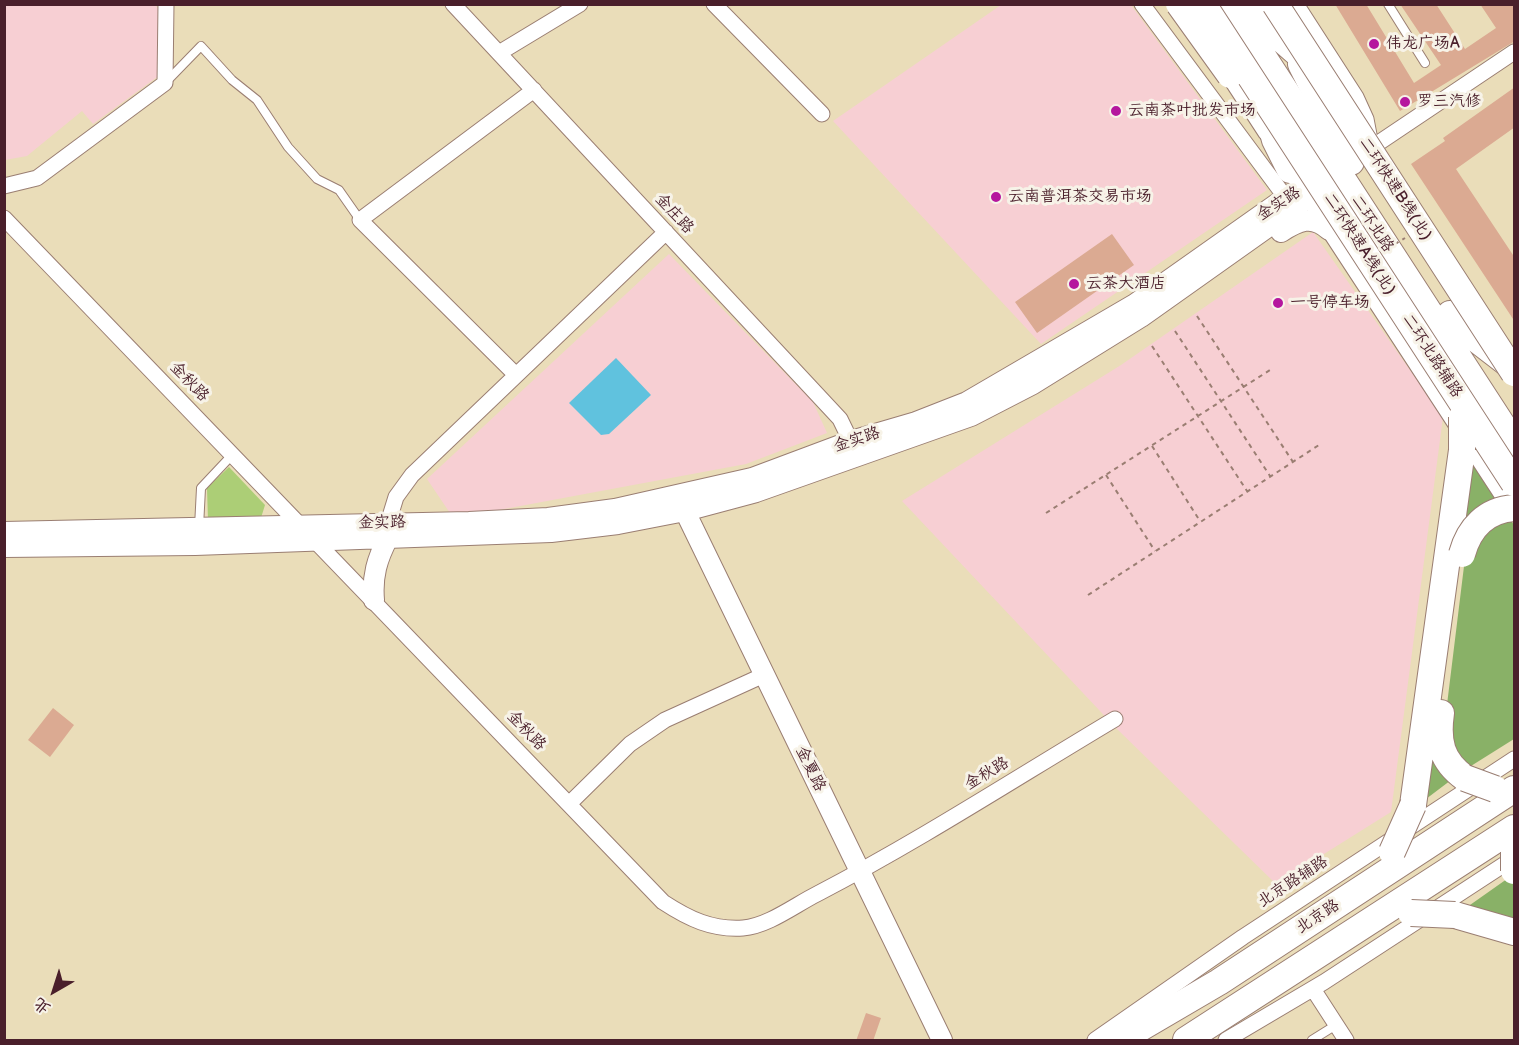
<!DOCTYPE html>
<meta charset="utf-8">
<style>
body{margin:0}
#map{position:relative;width:1519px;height:1045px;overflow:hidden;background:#eaddb9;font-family:"Balsamiq Sans","LXGW WenKai TC",sans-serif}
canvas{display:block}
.frame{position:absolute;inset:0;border:6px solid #4a1f2b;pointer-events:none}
.north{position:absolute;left:24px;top:961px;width:60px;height:60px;-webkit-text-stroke:4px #f7f3e8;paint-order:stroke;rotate:219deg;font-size:16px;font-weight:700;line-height:24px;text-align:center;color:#4a1f2b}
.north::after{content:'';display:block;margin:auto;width:21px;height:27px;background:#4a1f2b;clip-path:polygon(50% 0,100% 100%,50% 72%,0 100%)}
</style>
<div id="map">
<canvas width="1519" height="1045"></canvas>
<div class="frame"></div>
<div class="north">北</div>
</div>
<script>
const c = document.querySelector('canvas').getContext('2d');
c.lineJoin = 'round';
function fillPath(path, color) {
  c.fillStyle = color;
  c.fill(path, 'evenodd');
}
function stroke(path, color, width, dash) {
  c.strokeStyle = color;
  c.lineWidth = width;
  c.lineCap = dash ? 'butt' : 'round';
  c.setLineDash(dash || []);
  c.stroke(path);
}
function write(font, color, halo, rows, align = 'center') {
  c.font = font + ' "Balsamiq Sans","LXGW WenKai TC",sans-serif';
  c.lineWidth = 6;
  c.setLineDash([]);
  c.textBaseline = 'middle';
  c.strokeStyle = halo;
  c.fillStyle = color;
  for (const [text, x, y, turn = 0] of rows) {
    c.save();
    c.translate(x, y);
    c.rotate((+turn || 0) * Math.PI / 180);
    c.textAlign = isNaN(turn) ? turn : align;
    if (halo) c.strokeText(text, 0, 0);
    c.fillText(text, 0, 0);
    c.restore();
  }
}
fillPath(new Path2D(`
 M 5,5 L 155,5 L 164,16 L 160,75 L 93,124 L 82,111 L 27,156 L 5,160 Z
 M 1001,5 L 1131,5 L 1267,190 L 1041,344 L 833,121 Z
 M 1313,232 L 1443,417 L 1391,812 L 1276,884 L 1116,728 L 902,501 L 1121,365 Z
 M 669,254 L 813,402 L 827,433 L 746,464 L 488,512 L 450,513 L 427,479 Z`), '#f7cfd3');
fillPath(new Path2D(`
 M 229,467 L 265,505 L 260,521 L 208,521 L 207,488 Z`), '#acce76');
fillPath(new Path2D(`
 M 1471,457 L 1514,525 L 1514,739 L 1463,771 L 1426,799 L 1430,754 L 1444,729 L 1466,550 L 1459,528 Z
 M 1514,874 L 1514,945 L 1443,924 Z`), '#89b167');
fillPath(new Path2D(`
 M 616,358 L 651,395 L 609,434 L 601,435 L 569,403 Z`), '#60c2de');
fillPath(new Path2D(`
 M 1335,4 L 1366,4 L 1414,83 L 1441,65 L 1400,4 L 1436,4 L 1465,49 L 1496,28 L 1480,4 L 1515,4 L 1515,41 L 1400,111 Z
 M 1515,87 L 1515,127 L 1456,169 L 1515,258 L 1515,322 L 1411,164 L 1445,141 L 1443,138 Z
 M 1112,234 L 1134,265 L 1037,333 L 1015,302 Z
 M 53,708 L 74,725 L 50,757 L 28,740 Z
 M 866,1013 L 881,1018 L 873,1041 L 856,1041 Z`), '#dbaa92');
const service = new Path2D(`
 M 1388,4 L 1425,63
 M 167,81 L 201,46 L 232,80 L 257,100 L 288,147 L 317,179 L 339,190 L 360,220
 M 199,527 L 201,488 L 233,454
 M 1312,1040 L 1336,1025`);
const minor = new Path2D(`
 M 453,4 L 840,419 L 855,450
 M 714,4 L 822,114
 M 1142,4 L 1286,198
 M 1296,4 L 1356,97 L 1366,119 L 1370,140
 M 499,53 L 580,4
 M 1225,70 L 1266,133
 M 1365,152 L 1514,52
 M 1285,163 L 1513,512
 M 4,186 L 37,178 L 165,83 L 166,4
 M 4,218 L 663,902 C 689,919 712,930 743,928 C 768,926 795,905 817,894 C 919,841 1016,778 1115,719
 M 516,375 L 360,220 L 534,90
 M 388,523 L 396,497 L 412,475 L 666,232
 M 570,803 L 630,744 L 665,720 L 764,675
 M 1313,989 L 1346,1040
 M 1095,1040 L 1243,937 L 1514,759
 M 1226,1040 L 1324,982 L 1514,858`);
const tertiary = new Path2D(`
 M 1281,232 C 1298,221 1312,214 1329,230
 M 679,499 L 942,1040
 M 4,532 L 469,522 L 548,518 L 615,509 L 752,478 L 851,441 L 916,422 L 967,402 L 1135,304 L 1288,196 L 1313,184
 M 4,547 L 195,545 L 551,532 L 618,524 L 685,511 L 756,492 L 971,416 L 1033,384 L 1141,317 L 1296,207 L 1330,178
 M 374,600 C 372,576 377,559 388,538`);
const primary = new Path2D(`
 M 1229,4 L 1514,443
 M 1250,6 L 1272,31 L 1312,66
 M 1265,104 L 1275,140 L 1290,170
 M 1450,314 L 1477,340 L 1507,363
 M 1441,713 C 1437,741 1441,761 1465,778
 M 1413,805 L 1462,450
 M 1455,915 L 1514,932
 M 1120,1040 L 1219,982 L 1514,789
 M 1186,1040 L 1514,828`);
const trunk = new Path2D(`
 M 1301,64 L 1351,162`);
stroke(service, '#9a7e72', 10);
stroke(minor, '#9a7e72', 17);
stroke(tertiary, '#9a7e72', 22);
stroke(primary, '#9a7e72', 28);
stroke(trunk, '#9a7e72', 28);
stroke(new Path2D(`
 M 1197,316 L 1293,462
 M 1175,331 L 1270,476
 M 1152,346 L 1247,491
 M 1152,446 L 1200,521
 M 1106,475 L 1155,551
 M 1046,513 L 1270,370
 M 1088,595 L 1319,445`), '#9a7e72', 2, [4.5, 4.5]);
stroke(service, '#fff', 8);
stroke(minor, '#fff', 15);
stroke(tertiary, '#fff', 20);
stroke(primary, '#fff', 26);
stroke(trunk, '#fff', 26);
const primaryBridge = new Path2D(`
 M 1462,417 L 1462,450
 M 1462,554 C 1469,528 1486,510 1514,508
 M 1465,778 L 1495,789
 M 1392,852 L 1413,805
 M 1514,871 L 1514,852
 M 1411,913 L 1455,915`);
const trunkBridge = new Path2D(`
 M 1179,4 L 1230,75
 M 1203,4 L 1514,483
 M 1275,4 L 1514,373`);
stroke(primaryBridge, '#9a7e72', 28, []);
stroke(trunkBridge, '#9a7e72', 28, []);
stroke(new Path2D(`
 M 1387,249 L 1405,238`), '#9a7e72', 2, [4.5, 4.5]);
stroke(primaryBridge, '#fff', 26);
stroke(trunkBridge, '#fff', 26);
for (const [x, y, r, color] of [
 [1374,44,6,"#b5179e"],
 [1405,102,6,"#b5179e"],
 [1116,111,6,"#b5179e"],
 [996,197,6,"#b5179e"],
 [1074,284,6,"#b5179e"],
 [1278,303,6,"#b5179e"]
]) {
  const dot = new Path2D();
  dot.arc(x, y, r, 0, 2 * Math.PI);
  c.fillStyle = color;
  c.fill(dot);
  stroke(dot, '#f7f3e8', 2);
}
write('16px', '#4a1f2b', '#f7f3e8', [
 ["伟龙广场A",1386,44],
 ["罗三汽修",1417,102],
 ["云南茶叶批发市场",1128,111],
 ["云南普洱茶交易市场",1008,197],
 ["云茶大酒店",1086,284],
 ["一号停车场",1290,303]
], 'left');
write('16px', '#4a1f2b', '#f7f3e8', [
 ["二环快速B线(北)",1395,189,57],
 ["金实路",1279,204,-33],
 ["金庄路",674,214,47],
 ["二环北路",1372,224,57],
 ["二环快速A线(北)",1359,244,57],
 ["二环北路辅路",1432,356,57],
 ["金秋路",189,382,46],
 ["金实路",857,440,-18],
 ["金实路",382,523,-1],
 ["金秋路",526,731,46],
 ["金夏路",810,769,64],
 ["金秋路",987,774,-31],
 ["北京路辅路",1293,882,-33],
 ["北京路",1318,917,-33]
]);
</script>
